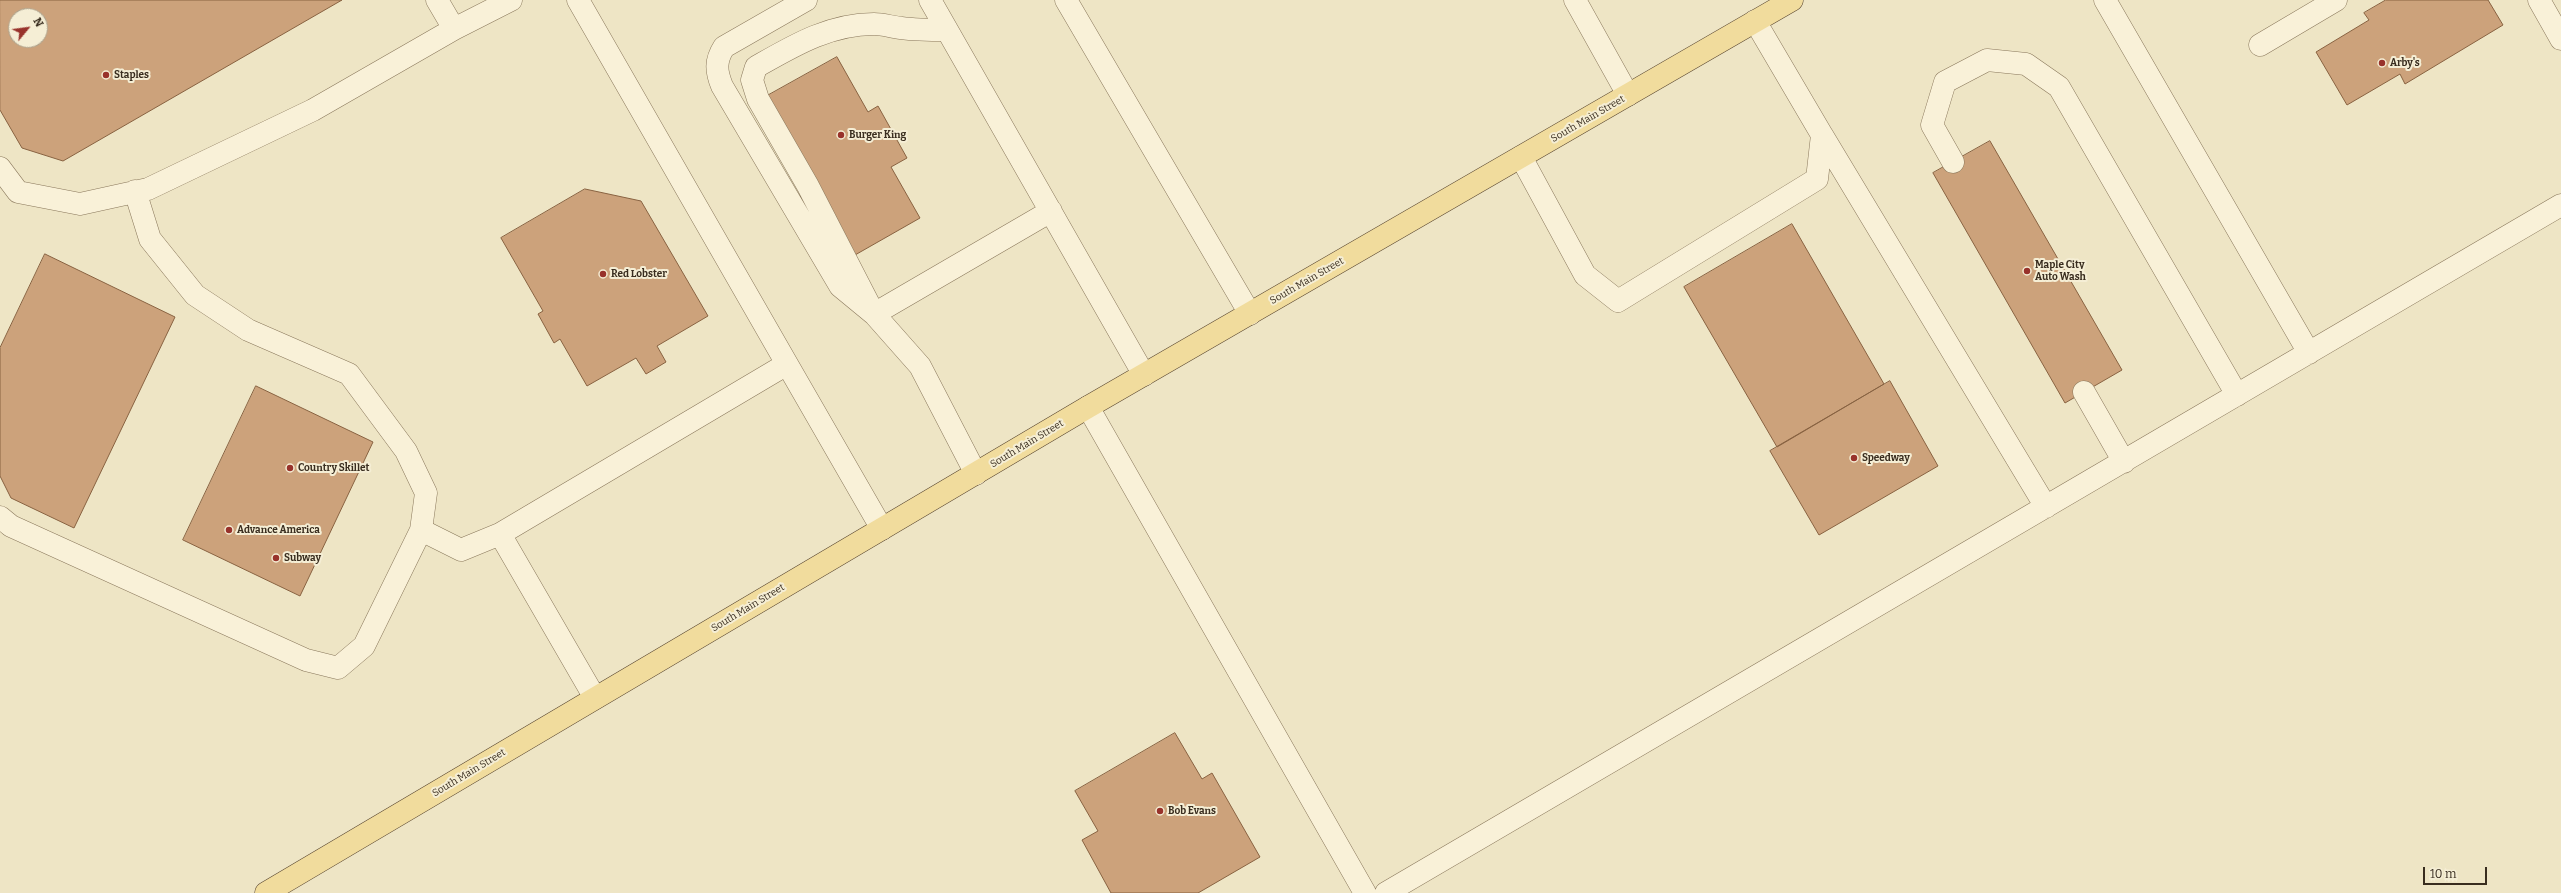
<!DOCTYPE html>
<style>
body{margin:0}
#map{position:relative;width:2561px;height:893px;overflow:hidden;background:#eee5c5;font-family:Bitter,serif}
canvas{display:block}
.north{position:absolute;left:8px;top:8px;width:40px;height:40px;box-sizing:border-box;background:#f5eed5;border:1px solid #aaa18c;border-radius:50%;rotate:61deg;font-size:11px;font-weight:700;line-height:16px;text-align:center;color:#392d1f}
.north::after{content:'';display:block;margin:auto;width:14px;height:18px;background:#98322b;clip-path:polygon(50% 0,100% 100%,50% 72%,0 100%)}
.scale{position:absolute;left:2423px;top:867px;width:64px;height:18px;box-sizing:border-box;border:2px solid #392d1f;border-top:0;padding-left:5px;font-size:12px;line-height:14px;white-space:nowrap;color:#392d1f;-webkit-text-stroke:3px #f5eed5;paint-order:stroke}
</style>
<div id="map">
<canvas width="2561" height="893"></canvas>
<div class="north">N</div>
<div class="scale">10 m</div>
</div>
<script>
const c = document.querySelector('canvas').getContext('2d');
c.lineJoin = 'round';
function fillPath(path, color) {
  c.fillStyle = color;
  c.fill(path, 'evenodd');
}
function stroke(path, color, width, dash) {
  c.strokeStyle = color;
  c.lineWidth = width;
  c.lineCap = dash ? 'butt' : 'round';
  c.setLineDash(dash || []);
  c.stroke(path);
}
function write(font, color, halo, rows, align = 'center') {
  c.font = font + ' Bitter,serif';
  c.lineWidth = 4;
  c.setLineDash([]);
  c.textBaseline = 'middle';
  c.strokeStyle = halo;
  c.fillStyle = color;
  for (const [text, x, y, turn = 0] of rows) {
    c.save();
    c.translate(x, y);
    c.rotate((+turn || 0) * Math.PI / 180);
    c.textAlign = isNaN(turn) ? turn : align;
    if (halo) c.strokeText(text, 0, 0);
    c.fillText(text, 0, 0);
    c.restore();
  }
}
const building = new Path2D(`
 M 0,0 L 342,0 L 63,161 L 22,148 L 0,110 ZM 16,16 L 40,16 L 40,40 L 16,40 Z
 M 2386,0 L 2488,0 L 2503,25 L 2405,84 L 2400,74 L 2347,105 L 2316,52 L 2369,20 L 2364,13 Z
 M 837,57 L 868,112 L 878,106 L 907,158 L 891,167 L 920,218 L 855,255 L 767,96 Z
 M 1990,141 L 2122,370 L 2065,403 L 1933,173 Z
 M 585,189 L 641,201 L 708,316 L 657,346 L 666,362 L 646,374 L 636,358 L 587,386 L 560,339 L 554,343 L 538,314 L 543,311 L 501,238 Z
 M 1792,224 L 1884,384 L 1777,447 L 1684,287 Z
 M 45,254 L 175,317 L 74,528 L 11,498 L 0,476 L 0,348 Z
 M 1890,381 L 1938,466 L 1819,535 L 1770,451 Z
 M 256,386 L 373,442 L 300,596 L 183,540 Z
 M 1175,733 L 1202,779 L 1212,773 L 1260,857 L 1198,893 L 1111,893 L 1082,840 L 1098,831 L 1075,791 Z`);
fillPath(building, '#cca27b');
stroke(building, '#886241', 1);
const service = new Path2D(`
 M 437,0 L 454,29
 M 578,0 L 787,364
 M 806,0 L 724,47 C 715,61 716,71 722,86 L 840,286 L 874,314 L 920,366 L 976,474
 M 930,0 L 1144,375
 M 1066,0 L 1250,314
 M 1575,0 L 1628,95
 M 2105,0 L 2309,353
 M 2539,0 L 2561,39
 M 947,30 C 932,30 916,30 901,28 C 892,27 883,24 874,24 C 829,24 793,46 756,67 L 752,80 L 758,99 L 808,186 L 874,314 L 1051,211
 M 2260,45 L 2336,0
 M 1822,135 L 2046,507
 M 1521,157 L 1585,275 L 1618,301 L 1817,179 L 1822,135 L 1755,21
 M 1953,162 L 1932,125 L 1945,82 L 1987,60 L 2026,64 L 2059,87 L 2237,395
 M 0,168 L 18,192 L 80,204 L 148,189 L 313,110 L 454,29 L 511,0
 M 2084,392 L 2124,462
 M 1088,407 L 1365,893
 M 0,517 L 11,526 L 306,660 L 338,668 L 364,646 L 421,530 L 426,493 L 406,451 L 349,374 L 248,330 L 195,295 L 150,239 L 135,191
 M 421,530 L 461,550 L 500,534 L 595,698
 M 500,534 L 787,364 L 882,529
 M 1386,893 L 2561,205`);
const primary = new Path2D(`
 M 266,893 L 1088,407 L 1792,0`);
stroke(service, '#89775b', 23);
stroke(primary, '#57442f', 23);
stroke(service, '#f9f1d8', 22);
stroke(primary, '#f1dc9d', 22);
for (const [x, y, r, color] of [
 [2382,63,4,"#98322b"],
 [106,75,4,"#98322b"],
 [841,135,4,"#98322b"],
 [2027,271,4,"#98322b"],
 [603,274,4,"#98322b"],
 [1854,458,4,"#98322b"],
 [290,468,4,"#98322b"],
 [229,530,4,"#98322b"],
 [276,558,4,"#98322b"],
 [1160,811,4,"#98322b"]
]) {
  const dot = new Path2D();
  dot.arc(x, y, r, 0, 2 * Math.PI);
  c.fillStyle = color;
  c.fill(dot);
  stroke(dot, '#f5eed5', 1.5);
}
write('bold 10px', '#392d1f', '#f5eed5', [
 ["Arby's",2390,63],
 ["Staples",114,75],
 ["Burger King",849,135],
 ["Maple City",2035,265],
 ["Auto Wash",2035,277],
 ["Red Lobster",611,274],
 ["Speedway",1862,458],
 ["Country Skillet",298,468],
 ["Advance America",237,530],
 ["Subway",284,558],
 ["Bob Evans",1168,811]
], 'left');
write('10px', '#392d1f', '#f5eed5', [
 ["South Main Street",1588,119,-30],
 ["South Main Street",1307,281,-30],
 ["South Main Street",1027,444,-31],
 ["South Main Street",748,608,-31],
 ["South Main Street",469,773,-31]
]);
</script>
